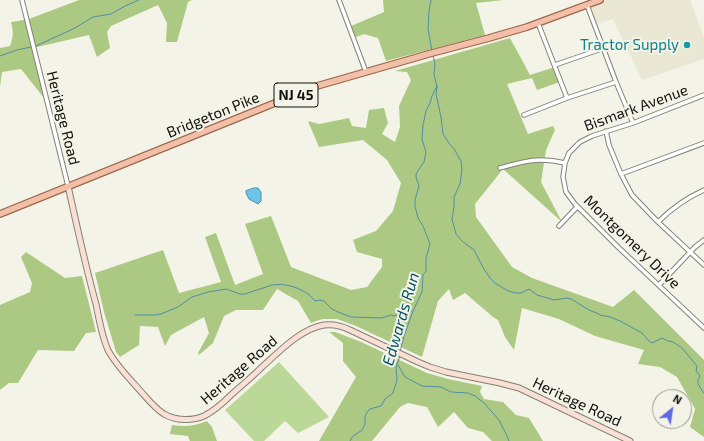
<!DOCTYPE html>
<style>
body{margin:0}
#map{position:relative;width:704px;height:441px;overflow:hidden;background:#f4f3e7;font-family:"Exo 2",sans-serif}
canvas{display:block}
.north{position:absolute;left:652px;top:389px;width:40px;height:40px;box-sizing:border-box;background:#f4f3e7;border:1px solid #9a9990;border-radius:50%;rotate:30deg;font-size:11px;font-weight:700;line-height:16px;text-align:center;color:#12110d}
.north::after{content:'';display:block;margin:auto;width:14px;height:18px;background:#606ae2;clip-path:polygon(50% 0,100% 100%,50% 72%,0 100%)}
</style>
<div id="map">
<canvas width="704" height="441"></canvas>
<div class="north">N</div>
</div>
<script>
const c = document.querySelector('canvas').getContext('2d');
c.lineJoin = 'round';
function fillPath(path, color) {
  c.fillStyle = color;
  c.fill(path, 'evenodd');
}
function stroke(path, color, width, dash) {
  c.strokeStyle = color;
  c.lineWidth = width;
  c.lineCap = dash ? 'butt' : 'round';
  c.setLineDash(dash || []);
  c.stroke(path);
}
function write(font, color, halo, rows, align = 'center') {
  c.font = font + ' "Exo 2",sans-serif';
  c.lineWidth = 4;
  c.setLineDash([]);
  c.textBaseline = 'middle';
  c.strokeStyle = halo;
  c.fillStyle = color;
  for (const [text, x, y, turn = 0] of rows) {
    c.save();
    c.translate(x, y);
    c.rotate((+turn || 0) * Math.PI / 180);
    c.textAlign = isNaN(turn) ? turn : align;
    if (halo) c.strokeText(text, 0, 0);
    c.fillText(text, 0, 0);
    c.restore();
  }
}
fillPath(new Path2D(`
 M 607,0 L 690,0 L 704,37 L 704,59 L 642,80 L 613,19 L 597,24 L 591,6 Z`), '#eae8d5');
fillPath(new Path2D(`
 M 279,362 L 329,417 L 298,433 L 285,421 L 264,441 L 254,441 L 225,410 Z`), '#bcd898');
fillPath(new Path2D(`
 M 79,0 L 192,0 L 188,2 L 177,42 L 166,42 L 167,23 L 158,5 L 111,26 L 107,32 L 110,48 L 97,57 L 89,35 L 33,48 L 44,98 L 21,69 L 2,72 L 0,87 L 0,48 L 10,46 C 13,38 14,32 11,23 L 12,22 L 29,19 Z
 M 383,0 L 504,0 L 476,3 L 485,35 L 386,61 L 378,38 L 364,34 L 356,37 L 351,26 L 384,12 Z
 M 510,38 L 530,75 L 555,67 L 560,82 L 537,90 L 532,78 L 507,84 L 528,134 L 553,126 L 555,130 L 546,150 L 541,182 L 562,222 L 503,169 L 475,204 L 476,217 L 512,267 L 532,278 L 613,307 L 634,290 L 704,360 L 704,437 L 690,427 L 695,409 L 677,377 L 660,367 L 638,364 L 644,350 L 595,336 L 559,319 L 522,308 L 514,350 L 505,337 L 498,320 L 493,317 L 465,293 L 453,300 L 449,289 L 438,301 L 422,357 L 356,326 L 337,319 L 323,319 L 316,321 L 311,323 L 298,301 L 277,289 L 263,310 L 236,310 L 224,316 L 213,343 L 199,355 L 198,353 L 209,333 L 204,317 L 171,335 L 165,346 L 158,327 L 140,326 L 139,345 L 120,357 L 116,352 L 104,312 L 95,273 L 163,250 L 179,293 L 221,282 L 205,237 L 216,233 L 235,285 L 263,274 L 245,224 L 271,216 L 291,267 L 351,290 L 367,287 L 382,267 L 382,259 L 357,252 L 353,240 L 376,231 L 393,211 L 401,183 L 387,160 L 363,140 L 319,147 L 308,121 L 319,124 L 349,118 L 352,126 L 366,128 L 369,110 L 384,108 L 388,123 L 382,134 L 395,142 L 400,127 L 399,106 L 411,80 L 407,72 L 395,71 Z
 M 26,252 L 65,278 L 82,276 L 96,332 L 86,333 L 74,351 L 38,350 L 18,383 L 9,383 L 0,390 L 0,305 L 30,292 L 32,283 L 21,257 Z
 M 329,332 L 335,332 L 359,341 L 427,373 L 448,379 L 482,386 L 480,392 L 484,399 L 503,402 L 516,415 L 529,418 L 543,441 L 492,441 L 483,432 L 468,428 L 454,412 L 438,427 L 427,407 L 408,403 L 400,407 L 372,441 L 319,441 L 356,377 L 343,361 L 343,343 Z
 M 207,421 L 212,427 L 217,441 L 190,441 L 188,436 L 170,434 L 172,425 C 185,427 195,426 207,421 Z`), '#acc983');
const water = new Path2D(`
 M 254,188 L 258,188 L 261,192 L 261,201 L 258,204 L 249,199 L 246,193 L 246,191 Z`);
fillPath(water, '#6cc4e8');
stroke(water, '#518ea6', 1);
stroke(new Path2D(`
 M 431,0 L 429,11 L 428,29 L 432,51
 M 36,46 L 75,28 L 93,17 L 111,14 L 125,6 L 139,0
 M 0,56 L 17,50 L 31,47
 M 433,56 L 435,63 L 434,74 L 437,87 L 436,94 L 441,117 L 443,134 L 449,143 L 454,149 L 461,161 L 462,169 L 460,184 L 454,197 L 454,207 L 452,219 L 456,234 L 462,241 L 474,250 L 484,269 L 490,278 L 495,283 L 508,291 L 516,293 L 521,293 L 529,289 L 537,295 L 554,300 L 567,298 L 571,299 L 589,310 L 599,314 L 600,315 L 610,317 L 620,321 L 642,333 L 649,341 L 652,343 L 662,338 L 668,341 L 673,342 L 682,348 L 697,366 L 696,371 L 700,376 C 695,383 700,387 704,393
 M 135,315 L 155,315 L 161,314 L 178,307 L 192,297 L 208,292 L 226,289 L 240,294 L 245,294 L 272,285 C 285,283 298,287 308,294 C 311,296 313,299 315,301 L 320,300 L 324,301 L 332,309 L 338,312 L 351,317 L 381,318 L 391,315 L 394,316 L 406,311 L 412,311
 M 400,352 L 404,336 L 413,311 L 422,292 L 423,275 L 426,271 L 426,258 L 430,244 L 423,226 L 418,218 L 415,206 L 415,200 L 419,186 L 416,177 L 416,174 L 419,169 L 424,162 L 426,152 L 422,139 L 423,125 L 426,111 L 430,103 L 432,96 L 437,86
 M 398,365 L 405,377 L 422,386 L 441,387 L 451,392 L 468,393 L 475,396 L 484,403 L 499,420 L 506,434 L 509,441
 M 350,441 L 352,437 L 362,430 L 365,424 L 365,416 L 368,411 L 370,409 L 381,406 L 385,399 L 393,393 L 397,380 L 396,367 L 400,356`), '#518ea6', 1);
const street = new Path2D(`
 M 22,0 L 68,186
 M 339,0 L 366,72
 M 587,5 L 616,82 L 633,123
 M 538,23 L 567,98
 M 555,65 L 604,48
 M 704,95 L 633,123 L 592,136 L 580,142 L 569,153 L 565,163 L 563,177 L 566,192 L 575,204 L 618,247 L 704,328
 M 524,115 L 567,98 L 616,82
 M 606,131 L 609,145 L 621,174 L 632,195 L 658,222 L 704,265
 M 500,168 C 525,161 539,157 565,163
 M 621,174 L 704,143
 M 658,222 C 672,208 686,198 704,190
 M 559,226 L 577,207
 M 659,285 L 695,247 L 704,240`);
const secondary = new Path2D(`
 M 68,186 C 77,226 85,265 96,304 C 99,319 102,337 108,350 C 116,366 133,382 144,395 C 150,402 156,409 164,414 C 176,421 192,421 204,416 C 214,411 223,403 231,395 C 241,386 252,377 262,367 C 279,352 300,329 324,325 C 333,324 342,326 350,330 L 418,362 L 430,367 L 446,372 L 500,383 L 519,388 L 630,441`);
const primary = new Path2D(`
 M 0,214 L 317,86 L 432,53 L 489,38 L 527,27 L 600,0`);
stroke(street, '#838177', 5.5);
stroke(secondary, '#838177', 7);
stroke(primary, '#9e664d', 8);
stroke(street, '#fff', 3.5);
stroke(secondary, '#f9dfd4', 5);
stroke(primary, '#f2bfa9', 5.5);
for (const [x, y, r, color] of [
 [687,45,4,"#0f9aa8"]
]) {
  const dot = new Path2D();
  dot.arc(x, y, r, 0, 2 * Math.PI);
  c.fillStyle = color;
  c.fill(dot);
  stroke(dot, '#f4f3e7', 1.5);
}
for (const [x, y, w] of [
 [296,95,44]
]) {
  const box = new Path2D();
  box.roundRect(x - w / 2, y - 12, w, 24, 3);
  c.fillStyle = '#f4f3e7';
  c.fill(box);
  stroke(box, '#12110d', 1);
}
write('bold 14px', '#12110d', null, [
 ["NJ 45",296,95]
]);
write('15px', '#0d838f', '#f4f3e7', [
 ["Tractor Supply",679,45]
], 'right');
write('15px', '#12110d', '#f4f3e7', [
 ["Bismark Avenue",636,108,-20],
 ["Bridgeton Pike",213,115,-22],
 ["Heritage Road",63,118,76],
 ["Montgomery Drive",632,242,44],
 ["Heritage Road",239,370,-41],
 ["Heritage Road",577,402,25]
]);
write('italic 16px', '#015169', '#f4f3e7', [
 ["Edwards Run",401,319,-74]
]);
</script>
